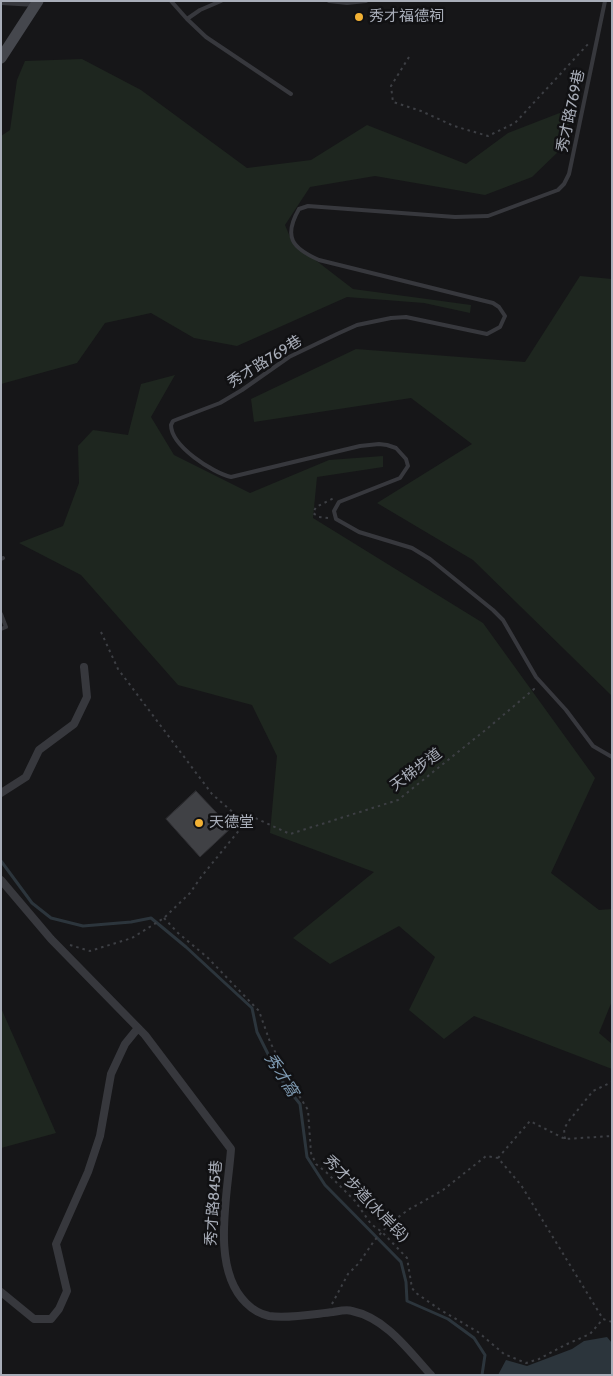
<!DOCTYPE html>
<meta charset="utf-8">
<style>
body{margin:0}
#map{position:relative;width:613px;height:1376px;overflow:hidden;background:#161618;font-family:Cabin,sans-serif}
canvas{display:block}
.frame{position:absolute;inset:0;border:2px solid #a8adb8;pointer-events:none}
</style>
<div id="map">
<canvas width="613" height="1376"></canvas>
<div class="frame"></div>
</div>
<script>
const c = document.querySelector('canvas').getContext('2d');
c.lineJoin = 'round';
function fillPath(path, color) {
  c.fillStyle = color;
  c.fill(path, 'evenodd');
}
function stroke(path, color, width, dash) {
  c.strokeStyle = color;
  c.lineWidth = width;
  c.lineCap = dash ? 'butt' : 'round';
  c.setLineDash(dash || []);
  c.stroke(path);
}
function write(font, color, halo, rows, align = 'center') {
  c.font = font + ' Cabin,"Noto Sans TC",sans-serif';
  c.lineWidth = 5;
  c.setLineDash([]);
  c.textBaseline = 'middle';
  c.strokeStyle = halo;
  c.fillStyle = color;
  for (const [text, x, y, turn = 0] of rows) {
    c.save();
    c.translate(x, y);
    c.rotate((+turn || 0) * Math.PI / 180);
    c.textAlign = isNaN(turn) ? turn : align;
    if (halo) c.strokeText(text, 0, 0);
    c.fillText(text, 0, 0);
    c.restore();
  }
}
fillPath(new Path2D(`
 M 82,59 L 141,90 L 247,168 L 311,160 L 367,125 L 466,164 L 508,133 L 575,107 L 560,150 L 532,177 L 485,195 L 375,176 L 310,187 L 285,225 L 292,242 L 353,289 L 471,305 L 470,313 L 424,303 L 347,297 L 237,346 L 194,338 L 151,313 L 105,323 L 77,363 L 1,384 L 1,136 L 10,130 L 17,80 L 25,61 Z
 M 580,276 L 612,279 L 612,696 L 473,560 L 377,503 L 472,444 L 411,398 L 254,422 L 251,399 L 356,349 L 525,362 Z
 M 175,375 L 151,417 L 174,455 L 250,493 L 329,460 L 383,456 L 383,467 L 317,477 L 313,518 L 483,623 L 595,778 L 551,873 L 599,910 L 612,909 L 612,1001 L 599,1033 L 612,1044 L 612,1069 L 474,1016 L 444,1039 L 409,1010 L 435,957 L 399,926 L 330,964 L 293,938 L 374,872 L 270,833 L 277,756 L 252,705 L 178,685 L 81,575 L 19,543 L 63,526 L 79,483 L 78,446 L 93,430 L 128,435 L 141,384 Z
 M 1,1008 L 56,1133 L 1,1148 Z`), '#1e261f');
fillPath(new Path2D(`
 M 607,1337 L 612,1343 L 612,1375 L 498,1375 L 506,1360 L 527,1366 L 572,1349 L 584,1341 Z`), '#2c353c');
stroke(new Path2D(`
 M 1,861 L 32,903 L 51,918 L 83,926 L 131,922 L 151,918 L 186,947 L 252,1008 L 257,1032 L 271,1060 L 284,1084 L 300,1104 L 307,1157 L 325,1185 L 401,1262 L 406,1282 L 407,1301 L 448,1319 L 474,1338 L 485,1355 L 482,1375`), '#2c353c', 3);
const building = new Path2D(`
 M 196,791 L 231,828 L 200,857 L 166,819 Z`);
fillPath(building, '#404145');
stroke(building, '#303034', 1);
stroke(new Path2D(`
 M 409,57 L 391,86 L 393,102 L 421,111 L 454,126 L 488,136 L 515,123 L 589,43
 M 328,518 L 319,517 L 313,513 L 316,507 L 334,498
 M 101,632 L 118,669 L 212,794 L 244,822
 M 164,918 L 178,933 L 207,957 L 259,1011 L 270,1042 L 293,1086 L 308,1110 L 311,1153 L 316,1164 L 327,1173 L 355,1201 L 371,1224 L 382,1232 L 407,1258 L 412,1288 L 416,1293 L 439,1309 L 478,1332 L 504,1354 L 526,1363 L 539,1359 L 565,1345 L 590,1334 L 603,1319
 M 70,945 L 90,951 L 132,938 L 164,918 L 190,893 L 201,877 L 245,823 L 253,817 L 290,834 L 398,800 L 488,728 L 534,689 L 534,686
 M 565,1139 L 564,1129 L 568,1122 L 593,1091 L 612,1082
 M 498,1158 L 530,1121 L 565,1139 L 612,1136
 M 332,1304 L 348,1274 L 359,1263 L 374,1241 L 389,1224 L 408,1210 L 443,1190 L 486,1156 L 498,1158 L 521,1185 L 603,1319 L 612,1322`), '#3d3f44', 2, [2.5, 4]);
stroke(new Path2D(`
 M 171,1 L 187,19 L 200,10 L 221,1
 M 329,1 L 347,3 L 366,1
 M 605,1 L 569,174 L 564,184 L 558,190 L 488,216 L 455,217 L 308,206 L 299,209 C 283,237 292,248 319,260 L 493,303 L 499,307 L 505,316 L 500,327 L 487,334 L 406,317 L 391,318 L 357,325 L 337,334 L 289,357 L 242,390 L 220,403 L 178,419 L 173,421 L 171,425 C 171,446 213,473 231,477 L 360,446 L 379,444 L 387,445 L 396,448 L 406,459 L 408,466 L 400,478 L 339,502 L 334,511 L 336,519 L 359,532 L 412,548 L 430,559 L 493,610 L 503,620 L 536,677 L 566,710 L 593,746 L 612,757
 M 187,19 L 206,37 L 291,94
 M 1,559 L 3,558
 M 1,614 L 6,627 L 1,629`), '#37383d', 4);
stroke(new Path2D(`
 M 1,1 L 36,3
 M 1,793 L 26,777 L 39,750 L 74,724 L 87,697 L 84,667
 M 1,880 L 51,939 L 145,1035 L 231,1149 C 228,1194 210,1268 246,1303 C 252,1309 260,1314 269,1316 C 288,1319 314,1314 333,1312 C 339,1311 347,1309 352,1311 C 386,1318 409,1351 431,1375
 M 1,1292 L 34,1319 L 51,1319 L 59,1309 L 67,1291 L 56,1244 L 88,1172 L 100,1136 L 111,1074 L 125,1044 L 138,1028`), '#37383d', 8);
stroke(new Path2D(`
 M 1,58 L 38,1`), '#45474d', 11);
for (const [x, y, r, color] of [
 [359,17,5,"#f2b134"],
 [199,823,5,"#f2b134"]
]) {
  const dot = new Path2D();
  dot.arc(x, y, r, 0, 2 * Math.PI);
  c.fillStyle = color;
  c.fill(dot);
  stroke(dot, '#111113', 2);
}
write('15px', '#a8adb8', '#111113', [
 ["秀才福德祠",369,17],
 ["天德堂",209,823]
], 'left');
write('15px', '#a8adb8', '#111113', [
 ["秀才路769巷",571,111,-78],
 ["秀才路769巷",265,362,-32],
 ["天梯步道",416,770,-37],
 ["秀才步道(水岸段)",366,1199,46],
 ["秀才路845巷",214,1203,-86]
]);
write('italic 16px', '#7f9bb3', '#111113', [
 ["秀才窩",281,1075,58]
]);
</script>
